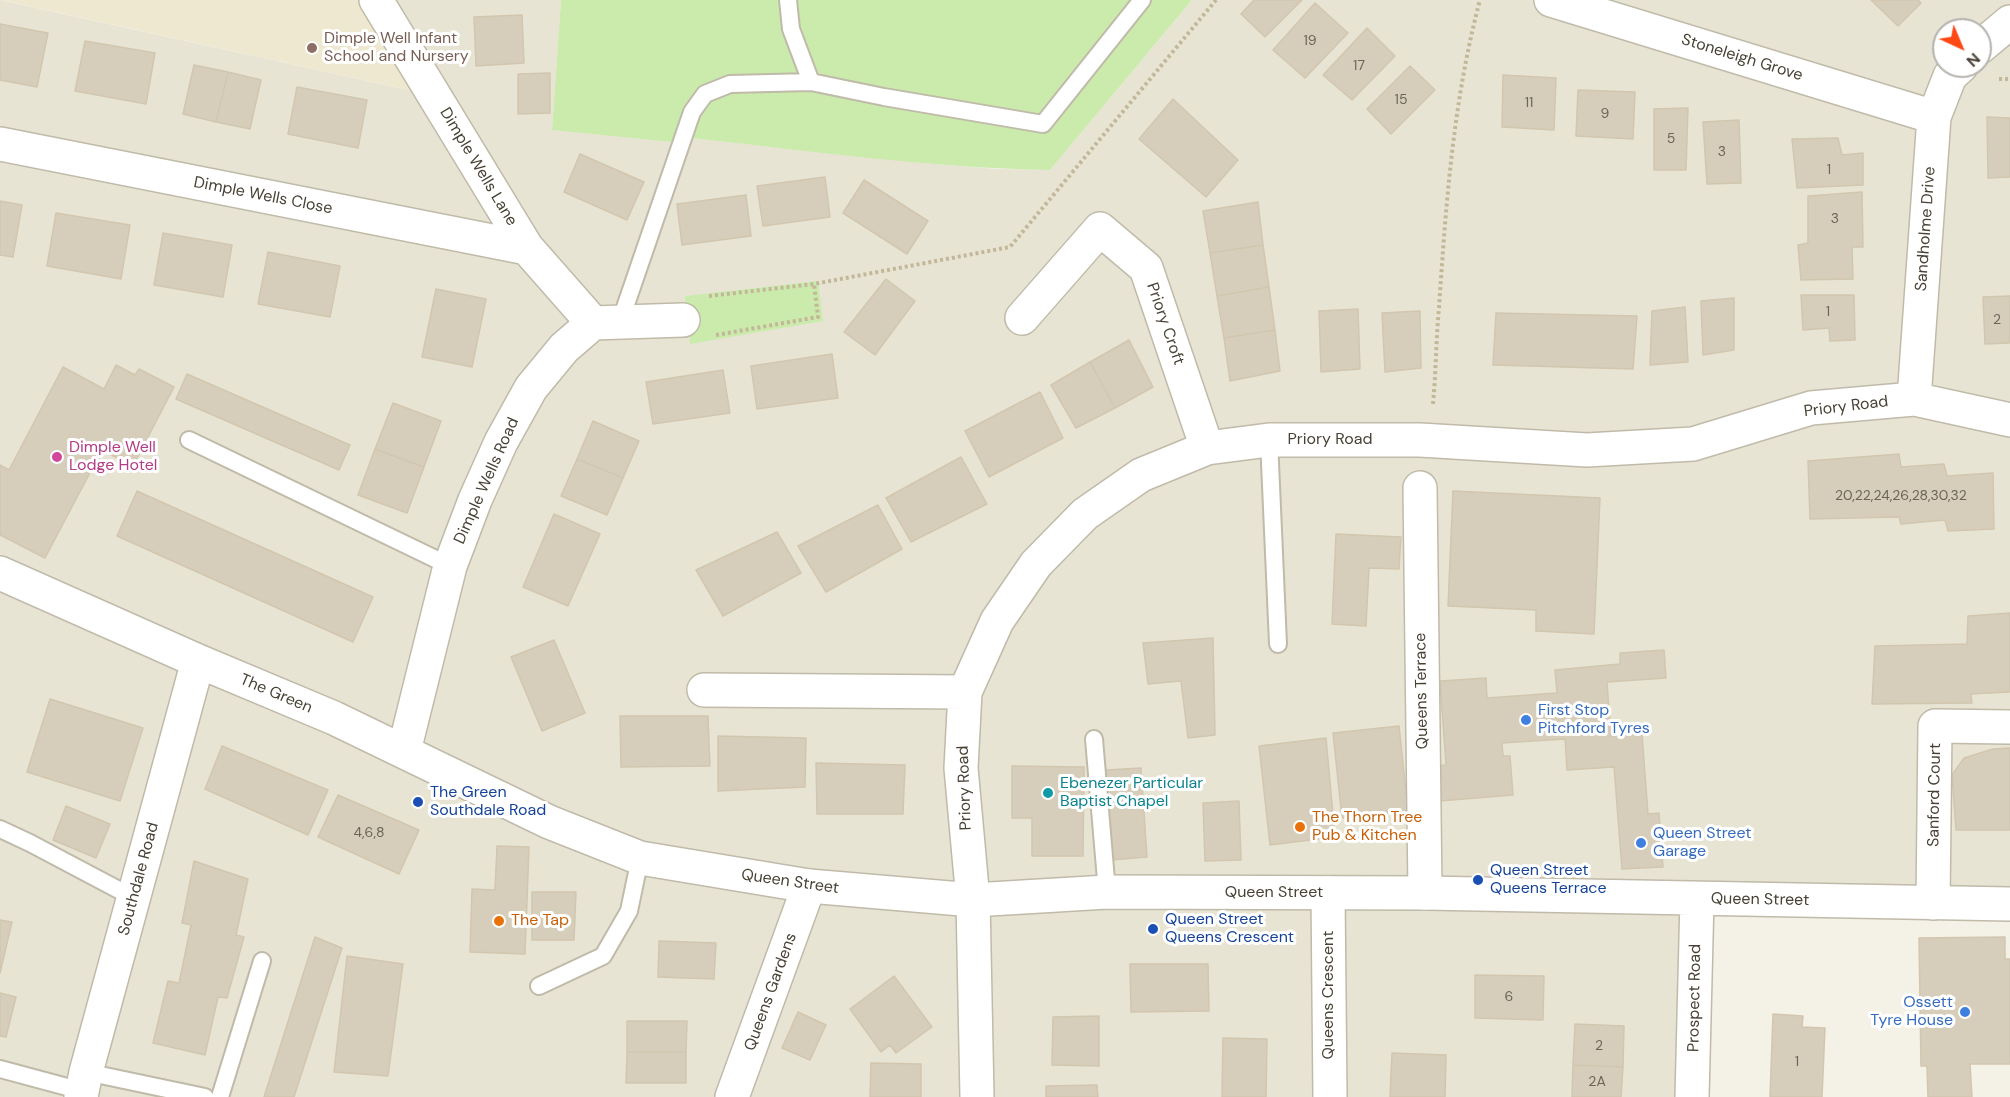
<!DOCTYPE html>
<style>
body{margin:0}
#map{position:relative;width:2010px;height:1097px;overflow:hidden;background:#f4f1e7;font-family:"DM Sans",sans-serif}
canvas{display:block}
.north{position:absolute;left:1932px;top:18px;width:60px;height:60px;box-sizing:border-box;background:#fff;border:2px solid #b6b3ae;border-radius:50%;rotate:136deg;font-size:16px;font-weight:700;line-height:24px;text-align:center;color:#484235}
.north::after{content:'';display:block;margin:auto;width:21px;height:27px;background:#ff4813;clip-path:polygon(50% 0,100% 100%,50% 72%,0 100%)}
</style>
<div id="map">
<canvas width="2010" height="1097"></canvas>
<div class="north">N</div>
</div>
<script>
const c = document.querySelector('canvas').getContext('2d');
c.lineJoin = 'round';
function fillPath(path, color) {
  c.fillStyle = color;
  c.fill(path, 'evenodd');
}
function stroke(path, color, width, dash) {
  c.strokeStyle = color;
  c.lineWidth = width;
  c.lineCap = dash ? 'butt' : 'round';
  c.setLineDash(dash || []);
  c.stroke(path);
}
function write(font, color, halo, rows, align = 'center') {
  c.font = font + ' "DM Sans",sans-serif';
  c.lineWidth = 6;
  c.setLineDash([]);
  c.textBaseline = 'middle';
  c.strokeStyle = halo;
  c.fillStyle = color;
  for (const [text, x, y, turn = 0] of rows) {
    c.save();
    c.translate(x, y);
    c.rotate((+turn || 0) * Math.PI / 180);
    c.textAlign = isNaN(turn) ? turn : align;
    if (halo) c.strokeText(text, 0, 0);
    c.fillText(text, 0, 0);
    c.restore();
  }
}
fillPath(new Path2D(`
 M 0,0 L 435,96 L 376,0 L 561,0 L 552,130 L 691,138 L 923,163 L 996,169 L 1050,170 L 1192,0 L 2010,0 L 2010,904 L 1697,899 L 1692,1097 L 0,1097 ZM 1944,30 L 1980,30 L 1980,66 L 1944,66 Z`), '#e8e4d4');
fillPath(new Path2D(`
 M 2,0 L 376,0 L 436,96 Z`), '#eee8d0');
fillPath(new Path2D(`
 M 561,0 L 1192,0 L 1050,170 C 930,168 810,151 691,138 L 682,143 L 552,130 Z
 M 818,281 L 823,321 L 690,344 L 685,296 Z`), '#cbebad');
const building = new Path2D(`
 M 1254,0 L 1302,0 L 1265,37 L 1241,14 Z
 M 1871,0 L 1918,0 L 1921,3 L 1898,26 Z
 M 1315,3 L 1348,33 L 1305,78 L 1273,50 Z
 M 522,15 L 524,63 L 476,66 L 474,17 Z
 M 0,24 L 48,33 L 37,87 L 0,80 Z
 M 1367,28 L 1395,56 L 1352,100 L 1323,75 Z
 M 85,41 L 155,53 L 146,104 L 75,91 Z
 M 194,65 L 228,72 L 216,122 L 183,114 Z
 M 1410,66 L 1435,90 L 1391,134 L 1367,109 Z
 M 228,72 L 261,80 L 250,129 L 216,122 Z
 M 550,73 L 550,113 L 518,114 L 518,74 Z
 M 1503,75 L 1556,78 L 1554,130 L 1502,127 Z
 M 297,87 L 367,100 L 358,148 L 288,134 Z
 M 1578,90 L 1635,92 L 1633,139 L 1576,136 Z
 M 1173,99 L 1238,160 L 1206,197 L 1139,139 Z
 M 1688,108 L 1686,170 L 1654,170 L 1654,109 Z
 M 1987,117 L 2010,118 L 2010,177 L 1988,178 Z
 M 1739,120 L 1741,183 L 1707,184 L 1703,122 Z
 M 1838,138 L 1842,155 L 1863,153 L 1863,185 L 1797,188 L 1792,139 Z
 M 580,154 L 644,182 L 627,220 L 564,192 Z
 M 825,177 L 830,217 L 763,226 L 757,186 Z
 M 864,180 L 928,221 L 907,254 L 843,213 Z
 M 1862,192 L 1863,247 L 1852,247 L 1853,279 L 1801,280 L 1798,245 L 1808,243 L 1808,196 Z
 M 746,195 L 751,236 L 682,245 L 677,204 Z
 M 0,201 L 22,205 L 13,257 L 0,255 Z
 M 1258,202 L 1263,245 L 1210,253 L 1203,211 Z
 M 56,213 L 130,225 L 121,279 L 47,266 Z
 M 163,233 L 232,245 L 223,297 L 154,285 Z
 M 1263,245 L 1269,287 L 1217,296 L 1210,253 Z
 M 268,252 L 340,266 L 330,317 L 258,304 Z
 M 886,279 L 915,301 L 875,355 L 844,332 Z
 M 1269,287 L 1275,330 L 1224,338 L 1217,296 Z
 M 436,289 L 486,299 L 472,367 L 422,357 Z
 M 1801,295 L 1854,295 L 1855,340 L 1830,341 L 1829,328 L 1803,330 Z
 M 2010,296 L 2010,343 L 1985,344 L 1983,297 Z
 M 1734,298 L 1734,350 L 1703,355 L 1701,301 Z
 M 1685,307 L 1688,362 L 1650,365 L 1652,311 Z
 M 1358,309 L 1360,369 L 1321,372 L 1319,311 Z
 M 1420,311 L 1421,368 L 1385,372 L 1382,313 Z
 M 1496,313 L 1637,316 L 1633,369 L 1493,365 Z
 M 1275,330 L 1280,371 L 1230,381 L 1224,338 Z
 M 1129,340 L 1153,387 L 1115,408 L 1090,362 Z
 M 832,354 L 838,398 L 757,409 L 751,366 Z
 M 1090,362 L 1115,408 L 1076,428 L 1051,385 Z
 M 116,365 L 135,375 L 139,369 L 174,387 L 133,466 L 102,450 L 45,558 L 0,535 L 0,465 L 9,470 L 63,367 L 104,389 Z
 M 723,370 L 730,413 L 653,424 L 646,382 Z
 M 187,374 L 350,445 L 339,470 L 176,399 Z
 M 1040,392 L 1063,438 L 989,477 L 965,431 Z
 M 393,403 L 441,421 L 424,467 L 375,449 Z
 M 593,421 L 639,441 L 623,478 L 577,459 Z
 M 375,449 L 424,467 L 407,513 L 358,495 Z
 M 1899,454 L 1901,467 L 1944,464 L 1947,476 L 1993,473 L 1994,529 L 1948,531 L 1945,520 L 1901,524 L 1899,517 L 1810,519 L 1808,461 Z
 M 961,457 L 987,504 L 911,542 L 886,498 Z
 M 577,459 L 623,478 L 607,515 L 561,496 Z
 M 137,491 L 373,597 L 353,642 L 117,536 Z
 M 1453,491 L 1600,498 L 1594,634 L 1536,631 L 1536,610 L 1448,606 Z
 M 878,505 L 902,549 L 826,592 L 798,546 Z
 M 554,514 L 600,534 L 568,606 L 523,587 Z
 M 777,532 L 801,573 L 723,616 L 696,570 Z
 M 1336,534 L 1401,537 L 1399,569 L 1369,568 L 1366,626 L 1332,624 Z
 M 2010,613 L 2010,692 L 1971,694 L 1972,703 L 1872,704 L 1875,646 L 1967,644 L 1968,616 Z
 M 1213,638 L 1215,735 L 1188,738 L 1181,681 L 1148,684 L 1143,643 Z
 M 554,640 L 585,713 L 542,731 L 511,657 Z
 M 1664,650 L 1666,678 L 1607,682 L 1611,736 L 1642,734 L 1648,814 L 1659,813 L 1663,867 L 1622,869 L 1614,767 L 1567,770 L 1565,739 L 1502,743 L 1503,756 L 1510,756 L 1513,795 L 1439,801 L 1437,766 L 1446,765 L 1440,681 L 1486,678 L 1487,698 L 1557,693 L 1555,670 L 1620,664 L 1620,653 Z
 M 50,699 L 143,728 L 120,801 L 27,772 Z
 M 620,716 L 708,716 L 710,766 L 621,767 Z
 M 1399,726 L 1408,811 L 1342,818 L 1333,733 Z
 M 718,736 L 806,738 L 805,787 L 718,791 Z
 M 1326,738 L 1335,837 L 1270,845 L 1259,746 Z
 M 222,746 L 328,790 L 308,835 L 205,789 Z
 M 2010,748 L 2010,830 L 1956,830 L 1952,775 L 1964,758 L 1993,749 Z
 M 816,763 L 905,765 L 903,814 L 817,814 Z
 M 1012,766 L 1084,767 L 1083,856 L 1032,856 L 1032,818 L 1012,818 Z
 M 1141,768 L 1147,857 L 1112,860 L 1106,770 Z
 M 338,795 L 419,830 L 399,874 L 318,837 Z
 M 1239,801 L 1241,860 L 1205,861 L 1203,803 Z
 M 66,806 L 110,824 L 96,858 L 53,840 Z
 M 497,846 L 529,847 L 525,954 L 470,952 L 472,889 L 495,890 Z
 M 194,861 L 248,879 L 236,935 L 244,937 L 227,998 L 218,997 L 205,1055 L 153,1043 L 168,981 L 179,983 L 191,925 L 182,923 Z
 M 532,892 L 576,892 L 574,940 L 532,940 Z
 M 0,920 L 12,922 L 0,973 Z
 M 315,937 L 342,948 L 294,1097 L 264,1097 Z
 M 2005,937 L 2005,959 L 2010,959 L 2010,1064 L 1970,1064 L 1972,1097 L 1928,1097 L 1927,1066 L 1921,1066 L 1919,938 Z
 M 659,941 L 716,943 L 714,979 L 658,977 Z
 M 347,956 L 403,964 L 388,1076 L 334,1072 Z
 M 1130,964 L 1208,964 L 1209,1011 L 1131,1012 Z
 M 1475,975 L 1544,976 L 1543,1020 L 1475,1018 Z
 M 894,976 L 932,1027 L 896,1053 L 890,1045 L 881,1052 L 850,1009 Z
 M 0,993 L 16,997 L 6,1037 L 0,1036 Z
 M 798,1012 L 826,1025 L 810,1060 L 782,1048 Z
 M 1773,1014 L 1803,1016 L 1802,1027 L 1825,1028 L 1822,1097 L 1770,1097 Z
 M 1099,1016 L 1099,1066 L 1052,1065 L 1053,1017 Z
 M 627,1021 L 687,1021 L 686,1052 L 627,1052 Z
 M 1575,1024 L 1624,1026 L 1623,1067 L 1573,1065 Z
 M 1223,1038 L 1267,1039 L 1266,1097 L 1222,1097 Z
 M 627,1052 L 686,1052 L 686,1083 L 626,1083 Z
 M 1392,1053 L 1446,1055 L 1445,1097 L 1390,1097 Z
 M 871,1063 L 921,1064 L 921,1097 L 870,1097 Z
 M 1573,1065 L 1623,1067 L 1621,1097 L 1572,1097 Z
 M 1097,1085 L 1098,1097 L 1046,1097 L 1046,1086 Z`);
fillPath(building, '#d6cebb');
stroke(building, '#d2c6ae', 1.5);
const service = new Path2D(`
 M 788,0 L 791,29 L 811,82
 M 620,322 L 692,112 L 705,94 L 730,84 L 811,82 L 884,97 L 1043,124 L 1142,0
 M 189,440 L 450,566
 M 1269,440 L 1278,644
 M 1094,739 L 1107,892
 M 0,829 L 30,843 L 134,898
 M 539,986 L 603,956 L 629,911 L 640,858
 M 0,1069 L 82,1091
 M 86,1072 L 205,1097
 M 220,1097 L 262,961`);
const minor = new Path2D(`
 M 376,0 L 527,248 L 593,323
 M 1551,0 L 1934,117
 M 1980,47 L 2010,22
 M 0,144 L 527,248
 M 1022,318 L 1100,229 L 1146,268 L 1207,448
 M 1914,399 L 1934,117 L 1950,76 L 1961,66
 M 1420,488 L 1425,893
 M 704,690 L 965,692
 M 404,751 L 450,566 L 475,500 L 501,442 L 531,388 L 564,348 L 593,323 L 683,320
 M 1328,893 L 1330,1097
 M 1933,903 L 1935,726 L 2010,727
 M 732,1097 L 809,886
 M 977,1097 L 973,900 L 961,768 L 965,692 L 997,621 L 1036,564 L 1085,514 L 1141,475 L 1207,448 L 1269,440 L 1420,440 L 1587,450 L 1693,444 L 1811,408 L 1914,399 L 2010,420`);
const tertiary = new Path2D(`
 M 0,573 L 198,661 L 334,718 L 549,822 L 640,858 L 809,886 L 973,900 L 1107,892 L 1425,893 L 2010,904
 M 81,1097 L 86,1072 L 198,661
 M 1692,1097 L 1697,899`);
stroke(service, '#c0baa9', 20);
stroke(minor, '#c0baa9', 36);
stroke(tertiary, '#c0baa9', 36);
stroke(new Path2D(`
 M 1999,79 L 2010,79
 M 709,296 L 814,284 L 1010,247 L 1216,0
 M 716,335 L 818,317 L 814,284
 M 1433,404 C 1436,372 1436,340 1439,308 C 1446,204 1453,101 1480,0`), '#c3b799', 4, [3, 3]);
stroke(service, '#fff', 16);
stroke(minor, '#fff', 33);
stroke(tertiary, '#fff', 33);
for (const [x, y, r, color] of [
 [312,48,6,"#8d6e63"],
 [57,457,6,"#d1479c"],
 [1526,720,6,"#3f7fe0"],
 [1048,793,6,"#0f9aa8"],
 [418,802,6,"#1a4fb4"],
 [1300,827,6,"#e8710a"],
 [1641,843,6,"#3f7fe0"],
 [1478,880,6,"#1a4fb4"],
 [499,921,6,"#e8710a"],
 [1153,929,6,"#1a4fb4"],
 [1965,1012,6,"#3f7fe0"]
]) {
  const dot = new Path2D();
  dot.arc(x, y, r, 0, 2 * Math.PI);
  c.fillStyle = color;
  c.fill(dot);
  stroke(dot, '#fff', 2);
}
write('14px', '#6c6556', null, [
 ["19",1310,41],
 ["17",1359,66],
 ["15",1401,100],
 ["11",1529,103],
 ["9",1605,114],
 ["5",1671,139],
 ["3",1722,152],
 ["1",1829,170],
 ["3",1835,219],
 ["1",1828,312],
 ["2",1997,320],
 ["20,22,24,26,28,30,32",1901,496],
 ["4,6,8",369,833],
 ["6",1509,997],
 ["2",1599,1046],
 ["1",1797,1062],
 ["2A",1597,1082]
]);
write('16px', '#785e54', '#fff', [
 ["Dimple Well Infant",324,39],
 ["School and Nursery",324,57]
], 'left');
write('16px', '#484235', '#fff', [
 ["Stoneleigh Grove",1742,58,17],
 ["Dimple Wells Lane",478,167,59],
 ["Dimple Wells Close",263,196,11],
 ["Sandholme Drive",1926,229,-86],
 ["Priory Croft",1165,324,71],
 ["Priory Road",1846,407,-7],
 ["Priory Road",1330,440],
 ["Dimple Wells Road",487,481,-66],
 ["Queens Terrace",1422,691,-91],
 ["The Green",276,694,23],
 ["Priory Road",965,788,-92],
 ["Sanford Court",1935,795,-89],
 ["Southdale Road",139,879,-75],
 ["Queen Street",790,882,8],
 ["Queen Street",1274,893],
 ["Queen Street",1760,900,1],
 ["Queens Gardens",771,992,-70],
 ["Queens Crescent",1329,995,-90],
 ["Prospect Road",1695,998,-89]
]);
write('16px', '#b23c85', '#fff', [
 ["Dimple Well",69,448],
 ["Lodge Hotel",69,466]
], 'left');
write('16px', '#366cbe', '#fff', [
 ["First Stop",1538,711],
 ["Pitchford Tyres",1538,729],
 ["Queen Street",1653,834],
 ["Garage",1653,852],
 ["Ossett",1953,1003,"right"],
 ["Tyre House",1953,1021,"right"]
], 'left');
write('16px', '#0d838f', '#fff', [
 ["Ebenezer Particular",1060,784],
 ["Baptist Chapel",1060,802]
], 'left');
write('16px', '#164399', '#fff', [
 ["The Green",430,793],
 ["Southdale Road",430,811],
 ["Queen Street",1490,871],
 ["Queens Terrace",1490,889],
 ["Queen Street",1165,920],
 ["Queens Crescent",1165,938]
], 'left');
write('16px', '#c56008', '#fff', [
 ["The Thorn Tree",1312,818],
 ["Pub & Kitchen",1312,836],
 ["The Tap",511,921]
], 'left');
</script>
